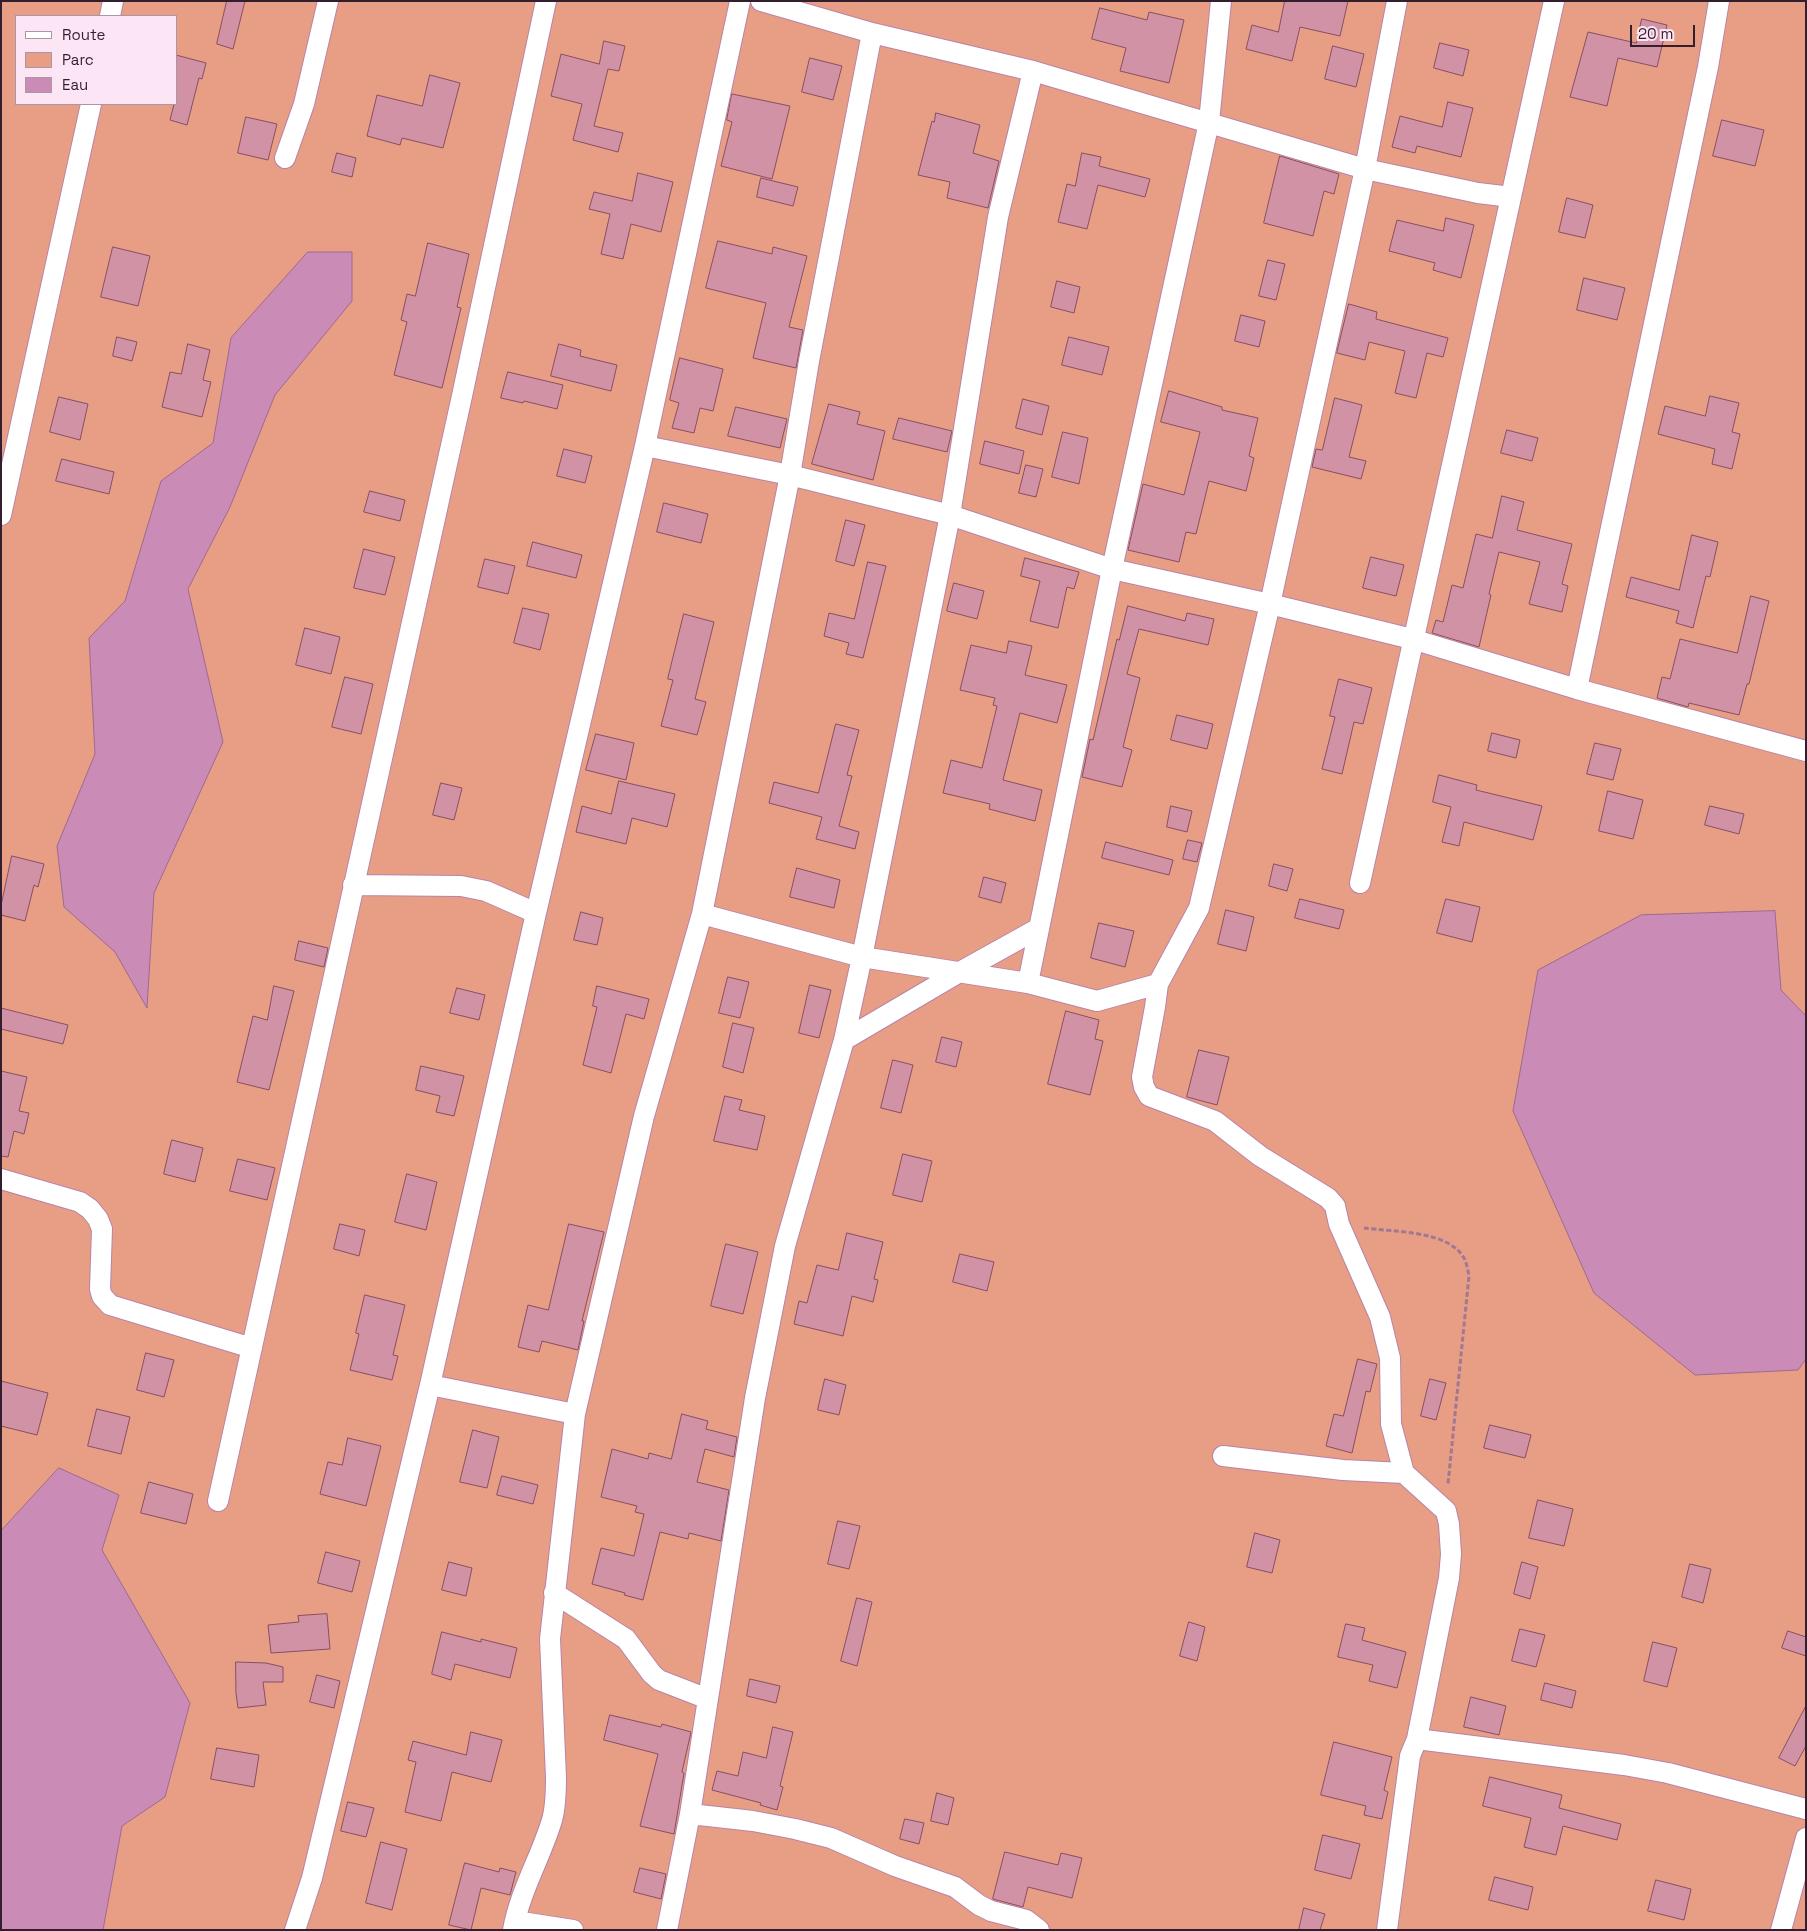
<!DOCTYPE html>
<style>
body{margin:0}
#map{position:relative;width:1807px;height:1931px;overflow:hidden;background:#f0b8de;font-family:"Space Grotesk",sans-serif}
canvas{display:block}
.frame{position:absolute;inset:0;border:2px solid #331e2d;pointer-events:none}
.legend{position:absolute;left:15px;top:15px;width:162px;height:90px;box-sizing:border-box;background:#fce5f4;border:1px solid #ac95a4;margin:0;padding:6px 9px;list-style:none;font-size:15px;color:#331e2d}
.legend li{display:flex;align-items:center;gap:10px;height:25px}
.legend b{width:25px;border:1px solid #ac95a4}
.scale{position:absolute;left:1630px;top:25px;width:65px;height:22px;box-sizing:border-box;border:2px solid #331e2d;border-top:0;padding-left:6px;font-size:15px;line-height:18px;white-space:nowrap;color:#331e2d;-webkit-text-stroke:4px #fce5f4;paint-order:stroke}
</style>
<div id="map">
<canvas width="1807" height="1931"></canvas>
<div class="frame"></div>
<ul class="legend">
<li><b style="height:6px;background:#fff"></b>Route</li>
<li><b style="height:14px;background:#e89e85"></b>Parc</li>
<li><b style="height:14px;background:#cb8bb7"></b>Eau</li>
</ul>
<div class="scale">20 m</div>
</div>
<script>
const c = document.querySelector('canvas').getContext('2d');
c.lineJoin = 'round';
function fillPath(path, color) {
  c.fillStyle = color;
  c.fill(path, 'evenodd');
}
function stroke(path, color, width, dash) {
  c.strokeStyle = color;
  c.lineWidth = width;
  c.lineCap = dash ? 'butt' : 'round';
  c.setLineDash(dash || []);
  c.stroke(path);
}
fillPath(new Path2D(`
 M 1,1 L 1806,1 L 1806,1930 L 1,1930 ZM 16,16 L 176,16 L 176,104 L 16,104 Z`), '#e89e85');
const water = new Path2D(`
 M 308,252 L 352,252 L 352,301 L 275,395 L 230,507 L 188,589 L 223,742 L 154,893 L 147,1008 L 115,952 L 64,907 L 57,846 L 95,754 L 89,638 L 125,601 L 161,481 L 213,443 L 231,338 Z
 M 1775,911 L 1781,990 L 1806,1016 L 1806,1359 L 1798,1370 L 1695,1375 L 1594,1293 L 1513,1111 L 1538,970 L 1641,915 Z
 M 59,1468 L 119,1495 L 102,1550 L 190,1703 L 165,1797 L 122,1826 L 103,1930 L 1,1930 L 1,1531 Z`);
fillPath(water, '#cb8bb7');
stroke(water, '#9d6a8e', 1);
const building = new Path2D(`
 M 227,1 L 245,1 L 233,49 L 217,44 Z
 M 1285,1 L 1348,1 L 1340,36 L 1300,27 L 1292,61 L 1246,49 L 1252,25 L 1278,32 Z
 M 1100,8 L 1147,20 L 1149,12 L 1184,20 L 1169,83 L 1120,71 L 1126,48 L 1092,39 Z
 M 1642,19 L 1667,25 L 1657,67 L 1618,58 L 1607,106 L 1570,97 L 1588,32 L 1636,43 Z
 M 604,41 L 625,46 L 619,71 L 608,69 L 594,126 L 623,133 L 618,152 L 573,140 L 582,104 L 551,96 L 561,54 L 599,64 Z
 M 1440,43 L 1469,50 L 1463,76 L 1434,68 Z
 M 1333,46 L 1364,54 L 1356,87 L 1325,79 Z
 M 176,55 L 206,63 L 202,79 L 199,78 L 187,125 L 170,120 L 174,104 L 176,104 Z
 M 810,58 L 842,66 L 833,100 L 802,92 Z
 M 430,75 L 460,83 L 443,148 L 402,138 L 400,145 L 367,136 L 377,95 L 422,106 Z
 M 732,94 L 790,106 L 772,179 L 721,166 L 732,122 L 727,120 Z
 M 1448,102 L 1473,108 L 1461,157 L 1417,146 L 1415,153 L 1392,147 L 1400,116 L 1442,127 Z
 M 936,113 L 980,125 L 973,153 L 999,161 L 988,208 L 947,198 L 950,182 L 918,175 L 932,121 L 934,122 Z
 M 246,117 L 277,124 L 268,160 L 238,153 Z
 M 1722,120 L 1764,130 L 1755,166 L 1713,156 Z
 M 337,153 L 356,158 L 352,177 L 332,172 Z
 M 1082,153 L 1101,157 L 1099,166 L 1150,179 L 1145,197 L 1098,185 L 1087,229 L 1058,222 L 1067,184 L 1075,186 Z
 M 1280,156 L 1339,174 L 1334,194 L 1324,191 L 1313,236 L 1264,223 Z
 M 638,173 L 673,182 L 661,232 L 631,224 L 623,259 L 601,254 L 610,214 L 589,209 L 594,192 L 632,201 Z
 M 761,178 L 798,187 L 793,206 L 757,197 Z
 M 1567,198 L 1593,205 L 1585,238 L 1559,232 Z
 M 1446,218 L 1474,225 L 1461,278 L 1433,270 L 1435,263 L 1389,251 L 1397,220 L 1443,231 Z
 M 718,241 L 772,254 L 773,247 L 807,256 L 789,327 L 803,330 L 796,368 L 753,358 L 766,303 L 706,288 Z
 M 428,243 L 469,254 L 457,307 L 461,308 L 442,388 L 394,375 L 407,322 L 401,320 L 407,294 L 415,296 Z
 M 113,247 L 150,256 L 138,306 L 101,297 Z
 M 1268,260 L 1285,264 L 1276,300 L 1259,296 Z
 M 1584,278 L 1625,288 L 1617,320 L 1577,310 Z
 M 1057,281 L 1080,287 L 1074,313 L 1051,307 Z
 M 1349,304 L 1377,312 L 1376,319 L 1448,338 L 1443,357 L 1427,353 L 1416,398 L 1395,393 L 1405,351 L 1369,342 L 1365,360 L 1337,353 Z
 M 1241,315 L 1265,321 L 1259,347 L 1235,341 Z
 M 117,337 L 137,342 L 132,361 L 113,356 Z
 M 1069,337 L 1109,347 L 1102,375 L 1062,365 Z
 M 188,344 L 210,350 L 203,380 L 211,382 L 202,417 L 162,407 L 170,372 L 181,374 Z
 M 559,344 L 581,350 L 580,356 L 617,365 L 611,391 L 551,376 Z
 M 680,358 L 723,369 L 713,411 L 700,408 L 694,433 L 672,428 L 679,403 L 670,400 Z
 M 508,372 L 563,385 L 557,409 L 524,401 L 523,403 L 501,398 Z
 M 1169,391 L 1222,407 L 1222,410 L 1258,418 L 1249,456 L 1254,458 L 1246,491 L 1209,481 L 1196,534 L 1186,532 L 1179,562 L 1128,550 L 1143,484 L 1184,495 L 1200,432 L 1161,422 Z
 M 1710,396 L 1739,403 L 1732,432 L 1740,434 L 1732,469 L 1712,464 L 1715,449 L 1658,434 L 1665,406 L 1705,416 Z
 M 59,397 L 88,404 L 80,440 L 50,432 Z
 M 1335,398 L 1362,405 L 1349,457 L 1366,461 L 1361,479 L 1312,467 L 1316,449 L 1322,450 Z
 M 1023,399 L 1049,406 L 1042,435 L 1016,428 Z
 M 829,404 L 860,412 L 857,424 L 885,431 L 873,480 L 812,464 Z
 M 736,407 L 787,419 L 780,448 L 728,436 Z
 M 899,418 L 952,431 L 947,452 L 893,439 Z
 M 1507,430 L 1538,438 L 1532,461 L 1501,453 Z
 M 1063,432 L 1088,438 L 1079,484 L 1052,477 Z
 M 985,441 L 1024,451 L 1019,474 L 980,464 Z
 M 564,449 L 592,456 L 585,483 L 557,476 Z
 M 62,459 L 114,472 L 109,494 L 56,481 Z
 M 1026,465 L 1043,469 L 1036,497 L 1019,493 Z
 M 370,491 L 405,500 L 400,521 L 364,512 Z
 M 1502,496 L 1524,502 L 1517,530 L 1572,544 L 1562,584 L 1568,586 L 1562,612 L 1529,604 L 1540,562 L 1499,552 L 1489,594 L 1491,595 L 1479,647 L 1432,633 L 1436,620 L 1443,622 L 1452,585 L 1463,588 L 1476,534 L 1492,538 Z
 M 664,503 L 708,514 L 701,543 L 657,532 Z
 M 846,520 L 865,525 L 854,566 L 836,561 Z
 M 1692,535 L 1718,542 L 1710,577 L 1706,576 L 1693,628 L 1676,623 L 1679,611 L 1626,597 L 1631,577 L 1679,590 Z
 M 533,542 L 582,555 L 576,578 L 527,566 Z
 M 364,549 L 395,557 L 385,595 L 354,588 Z
 M 1371,557 L 1404,565 L 1396,596 L 1363,588 Z
 M 1025,558 L 1079,572 L 1074,589 L 1067,587 L 1058,628 L 1030,621 L 1040,581 L 1021,576 Z
 M 485,559 L 515,566 L 508,594 L 478,587 Z
 M 868,562 L 886,566 L 863,658 L 846,654 L 849,643 L 824,636 L 829,613 L 854,619 Z
 M 954,583 L 984,591 L 977,619 L 947,611 Z
 M 1751,596 L 1769,601 L 1749,684 L 1747,684 L 1739,715 L 1689,703 L 1688,707 L 1657,698 L 1662,677 L 1670,679 L 1680,639 L 1737,653 Z
 M 1128,606 L 1185,621 L 1187,613 L 1214,619 L 1208,645 L 1139,629 L 1127,674 L 1140,678 L 1123,747 L 1132,750 L 1122,787 L 1082,777 L 1090,739 L 1093,740 L 1117,639 L 1119,640 Z
 M 523,608 L 549,614 L 540,650 L 514,643 Z
 M 684,614 L 714,622 L 695,699 L 706,702 L 697,735 L 661,726 L 673,680 L 668,679 Z
 M 305,628 L 340,637 L 331,674 L 296,665 Z
 M 1009,641 L 1032,646 L 1025,675 L 1067,685 L 1057,723 L 1020,713 L 1003,780 L 1042,790 L 1035,821 L 989,809 L 990,804 L 943,793 L 951,760 L 982,768 L 997,706 L 993,705 L 995,698 L 960,690 L 971,645 L 1006,653 Z
 M 345,677 L 373,684 L 361,734 L 332,727 Z
 M 1339,679 L 1372,688 L 1363,724 L 1354,722 L 1342,774 L 1322,769 L 1335,717 L 1330,716 Z
 M 1177,715 L 1213,724 L 1207,749 L 1171,740 Z
 M 836,724 L 859,730 L 847,775 L 852,776 L 839,826 L 859,832 L 855,849 L 816,839 L 822,817 L 769,803 L 774,782 L 818,793 Z
 M 1492,733 L 1520,740 L 1516,758 L 1488,751 Z
 M 596,734 L 634,743 L 626,780 L 586,770 Z
 M 1595,743 L 1621,749 L 1613,780 L 1587,774 Z
 M 1439,775 L 1477,785 L 1476,790 L 1542,806 L 1533,840 L 1464,822 L 1459,846 L 1442,842 L 1451,807 L 1433,802 Z
 M 619,781 L 675,794 L 667,827 L 632,818 L 626,844 L 576,832 L 582,806 L 611,814 Z
 M 441,783 L 462,788 L 454,820 L 433,815 Z
 M 1608,791 L 1643,800 L 1633,839 L 1599,831 Z
 M 1171,806 L 1192,811 L 1187,832 L 1167,827 Z
 M 1710,806 L 1744,814 L 1739,834 L 1705,825 Z
 M 1188,840 L 1202,843 L 1197,862 L 1183,859 Z
 M 1106,842 L 1173,860 L 1169,875 L 1102,858 Z
 M 12,856 L 44,864 L 38,887 L 34,885 L 25,921 L 1,915 L 1,906 Z
 M 1274,864 L 1293,869 L 1287,891 L 1269,886 Z
 M 797,868 L 840,880 L 834,908 L 790,897 Z
 M 984,877 L 1006,883 L 1001,903 L 979,897 Z
 M 1300,899 L 1344,910 L 1339,929 L 1295,918 Z
 M 1446,899 L 1480,907 L 1472,942 L 1437,933 Z
 M 1226,910 L 1254,917 L 1246,951 L 1218,944 Z
 M 581,912 L 603,918 L 597,945 L 574,940 Z
 M 1099,923 L 1134,931 L 1125,967 L 1091,958 Z
 M 299,941 L 328,948 L 324,967 L 295,960 Z
 M 728,977 L 749,982 L 740,1018 L 719,1013 Z
 M 810,985 L 831,990 L 819,1038 L 799,1033 Z
 M 274,986 L 294,991 L 269,1090 L 237,1082 L 253,1016 L 267,1020 Z
 M 597,986 L 649,999 L 644,1019 L 626,1014 L 611,1073 L 583,1065 L 597,1007 L 593,1006 Z
 M 457,988 L 485,995 L 479,1020 L 450,1013 Z
 M 1,1008 L 68,1025 L 63,1044 L 1,1029 Z
 M 1066,1011 L 1099,1020 L 1095,1039 L 1103,1041 L 1090,1095 L 1048,1084 Z
 M 733,1023 L 754,1028 L 743,1073 L 723,1067 Z
 M 942,1037 L 962,1042 L 956,1067 L 936,1062 Z
 M 1199,1050 L 1229,1057 L 1217,1105 L 1187,1097 Z
 M 893,1060 L 913,1065 L 901,1113 L 881,1108 Z
 M 421,1066 L 464,1076 L 454,1116 L 436,1112 L 440,1096 L 416,1090 Z
 M 1,1071 L 27,1077 L 19,1111 L 29,1113 L 24,1134 L 14,1131 L 8,1157 L 1,1156 Z
 M 725,1096 L 742,1100 L 739,1110 L 765,1116 L 757,1150 L 714,1141 Z
 M 172,1140 L 203,1148 L 195,1182 L 164,1174 Z
 M 903,1154 L 932,1161 L 922,1202 L 893,1195 Z
 M 238,1159 L 275,1168 L 267,1200 L 230,1191 Z
 M 407,1174 L 437,1182 L 426,1230 L 395,1222 Z
 M 340,1224 L 365,1230 L 359,1256 L 334,1249 Z
 M 569,1224 L 604,1232 L 582,1321 L 584,1321 L 578,1350 L 542,1341 L 539,1352 L 518,1347 L 528,1305 L 548,1310 Z
 M 847,1233 L 883,1242 L 874,1279 L 878,1280 L 873,1302 L 852,1296 L 843,1336 L 794,1324 L 799,1301 L 807,1303 L 817,1265 L 838,1270 Z
 M 726,1244 L 758,1252 L 743,1314 L 711,1306 Z
 M 960,1254 L 994,1262 L 987,1291 L 953,1282 Z
 M 365,1295 L 405,1305 L 393,1355 L 398,1356 L 392,1380 L 350,1370 L 359,1334 L 356,1333 Z
 M 146,1353 L 174,1360 L 164,1397 L 137,1390 Z
 M 1358,1359 L 1377,1364 L 1370,1392 L 1366,1391 L 1352,1453 L 1326,1446 L 1334,1414 L 1343,1416 Z
 M 825,1379 L 846,1385 L 839,1415 L 818,1410 Z
 M 1430,1379 L 1446,1383 L 1436,1420 L 1421,1416 Z
 M 1,1381 L 48,1393 L 37,1435 L 1,1426 Z
 M 97,1409 L 130,1417 L 121,1454 L 88,1446 Z
 M 682,1414 L 708,1421 L 706,1429 L 737,1437 L 734,1457 L 705,1449 L 697,1482 L 729,1490 L 721,1541 L 689,1533 L 688,1539 L 660,1532 L 643,1600 L 624,1595 L 625,1593 L 592,1584 L 601,1548 L 634,1556 L 644,1514 L 635,1512 L 637,1506 L 601,1497 L 612,1449 L 648,1459 L 649,1453 L 671,1459 Z
 M 1490,1425 L 1531,1435 L 1525,1458 L 1484,1448 Z
 M 473,1430 L 499,1437 L 487,1488 L 460,1482 Z
 M 348,1438 L 381,1446 L 366,1506 L 320,1494 L 328,1462 L 342,1465 Z
 M 502,1476 L 538,1485 L 533,1504 L 497,1495 Z
 M 149,1482 L 193,1494 L 186,1524 L 141,1513 Z
 M 1538,1500 L 1573,1509 L 1564,1546 L 1529,1538 Z
 M 838,1521 L 860,1526 L 849,1569 L 828,1564 Z
 M 1255,1533 L 1280,1540 L 1272,1573 L 1247,1567 Z
 M 326,1552 L 360,1561 L 352,1592 L 318,1583 Z
 M 449,1562 L 472,1568 L 466,1596 L 442,1590 Z
 M 1522,1562 L 1538,1567 L 1530,1599 L 1514,1594 Z
 M 1690,1564 L 1711,1569 L 1703,1603 L 1682,1597 Z
 M 857,1598 L 872,1602 L 857,1666 L 841,1661 Z
 M 327,1614 L 330,1649 L 271,1653 L 268,1625 L 299,1622 L 298,1616 Z
 M 1189,1622 L 1205,1627 L 1197,1661 L 1180,1656 Z
 M 1346,1624 L 1365,1628 L 1362,1640 L 1406,1652 L 1397,1688 L 1369,1681 L 1373,1665 L 1338,1657 Z
 M 1520,1629 L 1545,1635 L 1536,1667 L 1512,1661 Z
 M 1788,1631 L 1806,1637 L 1806,1656 L 1782,1648 Z
 M 442,1632 L 481,1642 L 481,1639 L 517,1648 L 510,1678 L 455,1664 L 451,1680 L 432,1674 Z
 M 1653,1642 L 1677,1648 L 1667,1687 L 1644,1681 Z
 M 236,1662 L 266,1663 L 283,1667 L 283,1682 L 263,1682 L 266,1705 L 238,1708 L 236,1693 Z
 M 317,1675 L 340,1681 L 334,1708 L 310,1702 Z
 M 750,1679 L 780,1686 L 776,1703 L 747,1696 Z
 M 1545,1683 L 1576,1691 L 1572,1708 L 1541,1700 Z
 M 1471,1697 L 1506,1706 L 1499,1735 L 1464,1727 Z
 M 1806,1706 L 1806,1746 L 1795,1766 L 1779,1758 Z
 M 610,1715 L 661,1727 L 662,1724 L 691,1732 L 682,1772 L 684,1773 L 674,1834 L 640,1826 L 658,1754 L 604,1740 Z
 M 773,1727 L 793,1732 L 780,1786 L 783,1787 L 777,1810 L 760,1805 L 761,1803 L 712,1790 L 717,1771 L 738,1776 L 743,1752 L 766,1758 Z
 M 471,1732 L 502,1740 L 491,1782 L 452,1772 L 441,1821 L 405,1812 L 416,1762 L 408,1760 L 413,1741 L 466,1755 Z
 M 1334,1742 L 1392,1757 L 1384,1790 L 1388,1792 L 1382,1819 L 1364,1815 L 1366,1806 L 1321,1795 Z
 M 217,1748 L 259,1755 L 254,1787 L 211,1779 Z
 M 1490,1777 L 1562,1795 L 1559,1808 L 1621,1824 L 1617,1840 L 1563,1826 L 1556,1855 L 1524,1847 L 1531,1818 L 1483,1806 Z
 M 937,1793 L 954,1798 L 948,1825 L 931,1821 Z
 M 348,1802 L 374,1808 L 366,1837 L 341,1831 Z
 M 905,1819 L 924,1823 L 919,1844 L 900,1839 Z
 M 1323,1835 L 1360,1844 L 1351,1879 L 1315,1870 Z
 M 381,1842 L 407,1849 L 392,1910 L 366,1903 Z
 M 1005,1852 L 1058,1865 L 1061,1853 L 1082,1858 L 1072,1898 L 1028,1887 L 1023,1907 L 993,1899 Z
 M 465,1863 L 499,1872 L 500,1868 L 516,1872 L 510,1895 L 481,1888 L 471,1930 L 449,1925 Z
 M 640,1868 L 666,1874 L 661,1899 L 634,1892 Z
 M 1495,1877 L 1533,1887 L 1528,1910 L 1489,1900 Z
 M 1656,1880 L 1691,1889 L 1684,1920 L 1648,1911 Z
 M 1304,1908 L 1325,1914 L 1320,1930 L 1299,1930 Z`);
fillPath(building, '#d192a5');
stroke(building, '#884f62', 1);
const street = new Path2D(`
 M 761,1 L 872,33 L 1033,71 L 1365,169 L 1478,193 L 1511,197 L 1554,1
 M 1397,1 L 1365,169 L 1270,604 L 1199,908 L 1158,984 L 1155,1007 L 1142,1077 L 1144,1087 L 1149,1096 L 1215,1121 L 1260,1156 L 1328,1198 L 1335,1206 L 1339,1224 L 1380,1317 L 1390,1358 L 1391,1424 L 1404,1473
 M 110,16 L 113,1
 M 285,158 L 304,104 L 328,1
 M 645,446 L 790,475 L 950,515 L 1112,569 L 1270,604 L 1412,639 L 1577,689 L 1806,751
 M 1,515 L 91,104
 M 1577,689 L 1708,67 L 1719,1
 M 1360,883 L 1511,197
 M 353,885 L 461,886 L 486,891 L 536,913
 M 702,914 L 862,957 L 1028,983 L 1097,1001 L 1158,984
 M 1028,983 L 1112,569 L 1209,122 L 1221,1
 M 844,1040 L 958,973 L 1039,928
 M 1,1179 L 80,1202 L 90,1209 L 98,1219 L 102,1229 L 100,1289 L 102,1296 L 110,1305 L 252,1348
 M 430,1385 L 575,1414
 M 1223,1456 L 1343,1470 L 1404,1473 L 1446,1511 L 1449,1524 L 1451,1554 L 1449,1578 L 1417,1739 L 1410,1756 L 1387,1930
 M 218,1501 L 462,396 L 546,1
 M 554,1593 L 626,1639 L 652,1674 L 659,1680 L 708,1699
 M 1417,1739 L 1624,1765 L 1668,1773 L 1806,1809
 M 690,1814 L 753,1821 L 795,1829 L 831,1838 L 895,1866 L 955,1887 L 979,1905 L 991,1911 L 1026,1920 L 1039,1930
 M 515,1921 L 573,1930
 M 295,1930 L 312,1878 L 430,1385 L 536,913 L 645,446 L 740,1
 M 513,1930 C 520,1891 541,1857 552,1820 C 556,1806 556,1791 556,1777 L 550,1639 L 575,1414 L 644,1116 L 702,914 L 790,475 L 809,361 L 872,33
 M 667,1930 L 690,1814 L 755,1398 L 785,1246 L 844,1040 L 862,957 L 950,515 L 998,217 L 1033,71
 M 1781,1930 L 1806,1838`);
stroke(street, '#b883a7', 22);
stroke(new Path2D(`
 M 1364,1228 C 1393,1232 1451,1230 1465,1260 C 1467,1265 1468,1271 1469,1276 L 1448,1484`), '#a17794', 3, [5, 2.5]);
stroke(street, '#fff', 20);
</script>
